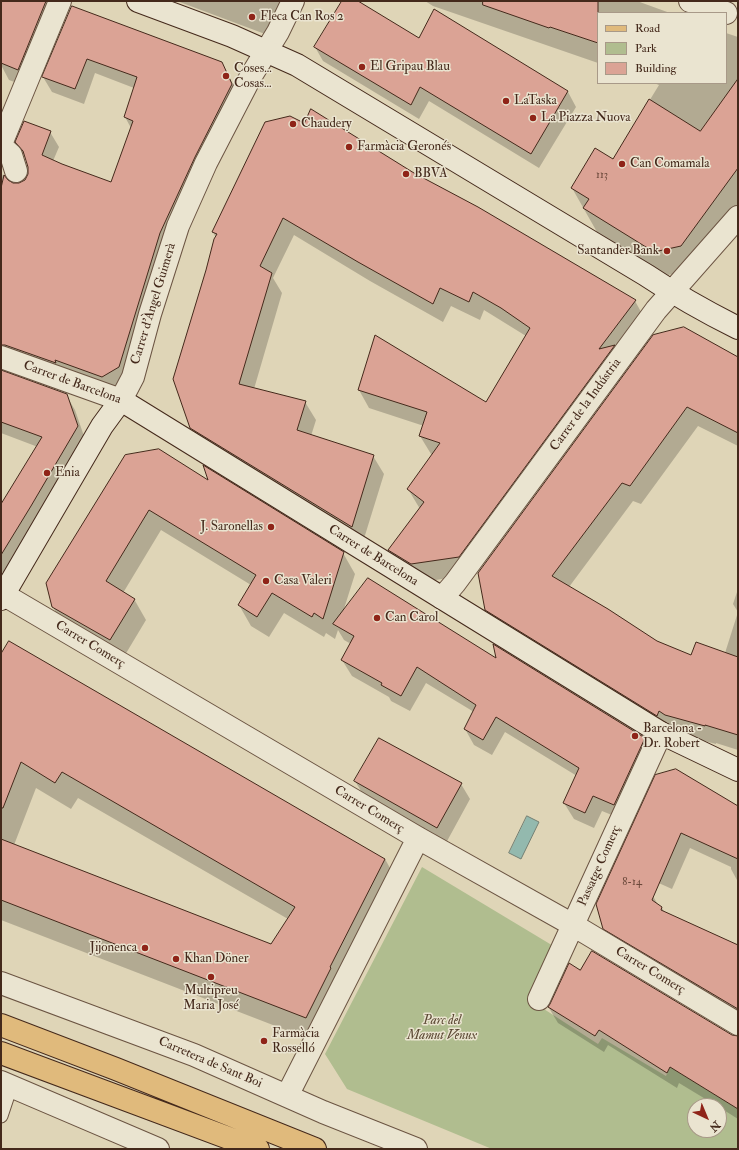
<!DOCTYPE html>
<meta charset="utf-8">
<style>
body{margin:0}
#map{position:relative;width:739px;height:1150px;overflow:hidden;background:#dfd5b7;font-family:"IM FELL Double Pica",serif}
canvas{display:block}
.frame{position:absolute;inset:0;border:2px solid #44291b;pointer-events:none}
.legend{position:absolute;left:597px;top:12px;width:130px;height:72px;box-sizing:border-box;background:#eae4d0;border:1px solid #a89988;margin:0;padding:5px 7px;list-style:none;font-size:12px;color:#44291b}
.legend li{display:flex;align-items:center;gap:8px;height:20px}
.legend b{width:20px;border:1px solid #a89988}
.north{position:absolute;left:687px;top:1098px;width:40px;height:40px;box-sizing:border-box;background:#eae4d0;border:1px solid #a89988;border-radius:50%;rotate:136deg;font-size:11px;font-weight:700;line-height:16px;text-align:center;color:#44291b}
.north::after{content:'';display:block;margin:auto;width:14px;height:18px;background:#8f2418;clip-path:polygon(50% 0,100% 100%,50% 72%,0 100%)}
</style>
<div id="map">
<canvas width="739" height="1150"></canvas>
<div class="frame"></div>
<ul class="legend">
<li><b style="height:5px;background:#e0ba7c"></b>Road</li>
<li><b style="height:11px;background:#b0bd8f"></b>Park</li>
<li><b style="height:11px;background:#dba395"></b>Building</li>
</ul>
<div class="north">N</div>
</div>
<script>
const c = document.querySelector('canvas').getContext('2d');
c.lineJoin = 'round';
function fillPath(path, color) {
  c.fillStyle = color;
  c.fill(path, 'evenodd');
}
function stroke(path, color, width, dash) {
  c.strokeStyle = color;
  c.lineWidth = width;
  c.lineCap = dash ? 'butt' : 'round';
  c.setLineDash(dash || []);
  c.stroke(path);
}
function write(font, color, halo, rows, align = 'center') {
  c.font = font + ' "IM FELL Double Pica",serif';
  c.lineWidth = 3;
  c.setLineDash([]);
  c.textBaseline = 'middle';
  c.strokeStyle = halo;
  c.fillStyle = color;
  for (const [text, x, y, turn = 0] of rows) {
    c.save();
    c.translate(x, y);
    c.rotate((+turn || 0) * Math.PI / 180);
    c.textAlign = isNaN(turn) ? turn : align;
    if (halo) c.strokeText(text, 0, 0);
    c.fillText(text, 0, 0);
    c.restore();
  }
}
fillPath(new Path2D(`
 M 422,867 L 555,947 L 530,1000 L 598,1044 L 602,1038 L 666,1076 L 670,1067 L 738,1109 L 738,1149 L 492,1149 L 347,1089 L 325,1054 ZM 695,1106 L 719,1106 L 719,1130 L 695,1130 Z`), '#b0bd8f');
const water = new Path2D(`
 M 527,816 L 539,822 L 521,859 L 509,853 Z`);
fillPath(water, '#93b9ae');
stroke(water, '#737f73', 1);
fillPath(new Path2D(`
 M 1,1 L 49,1 L 28,87 L 9,80 L 1,65 Z
 M 177,1 L 290,1 L 273,37 Z
 M 343,1 L 357,1 L 419,40 L 434,11 L 568,92 L 576,107 L 539,168 L 429,101 L 419,119 L 323,61 L 315,47 Z
 M 425,1 L 637,1 L 670,13 L 598,13 L 598,63 L 433,6 Z
 M 72,7 L 221,62 L 230,78 L 240,100 L 127,382 L 111,391 L 1,363 L 1,228 L 10,195 L 1,180 L 3,174 L 7,181 L 13,184 L 20,184 L 26,180 L 29,174 L 29,167 L 25,157 L 16,142 L 50,132 L 59,147 L 53,161 L 111,184 L 131,128 L 125,117 L 134,88 L 95,73 L 84,104 L 52,92 L 43,77 Z
 M 726,33 L 738,37 L 738,210 L 694,270 L 668,275 L 597,232 L 572,188 L 613,160 L 659,85 L 654,83 L 726,83 Z
 M 265,123 L 413,174 L 635,301 L 645,319 L 469,575 L 422,582 L 400,569 L 389,550 L 420,509 L 408,489 L 432,455 L 431,454 L 420,436 L 424,426 L 369,408 L 359,390 L 486,404 L 526,336 L 484,310 L 480,320 L 451,306 L 443,322 L 370,281 L 294,235 L 273,278 L 282,293 L 254,389 L 305,402 L 316,420 L 311,436 L 373,456 L 384,474 L 362,545 L 202,446 L 191,427 L 216,238 L 213,232 Z
 M 738,359 L 738,446 L 698,426 L 641,504 L 633,501 L 569,587 L 657,642 L 692,656 L 725,653 L 738,612 L 733,604 L 738,589 L 738,750 L 716,743 L 716,744 L 677,734 L 497,629 L 486,610 L 479,574 Z
 M 1,371 L 66,395 L 75,410 L 86,442 L 19,566 L 1,573 L 1,506 L 38,447 L 1,433 Z
 M 125,456 L 210,482 L 343,553 L 355,574 L 343,612 L 497,660 L 644,739 L 654,755 L 624,820 L 602,811 L 594,828 L 574,819 L 564,803 L 577,776 L 505,732 L 492,755 L 474,745 L 465,729 L 474,712 L 426,683 L 410,711 L 391,701 L 389,697 L 352,676 L 342,660 L 351,644 L 344,640 L 338,630 L 335,639 L 326,633 L 324,637 L 284,613 L 269,637 L 251,626 L 239,605 L 251,585 L 161,530 L 123,593 L 134,599 L 146,620 L 122,660 L 65,628 L 53,607 Z
 M 1,656 L 385,859 L 400,886 L 322,1044 L 1,920 ZM 36,788 L 71,809 L 78,798 L 288,919 L 272,946 L 14,845 Z
 M 656,776 L 738,807 L 738,882 L 731,869 L 731,867 L 690,848 L 672,889 L 652,880 L 653,896 L 658,905 L 662,908 L 665,913 L 738,953 L 738,1019 L 614,944 L 604,928 Z
 M 355,781 L 461,784 L 470,799 L 446,843 L 364,796 Z
 M 580,971 L 731,1036 L 738,1037 L 738,1119 L 719,1107 L 719,1106 L 717,1106 L 679,1083 L 677,1088 L 608,1045 L 604,1052 L 558,1023 L 549,1008 Z`), '#0003');
const building = new Path2D(`
 M 1,1 L 46,1 L 18,70 L 1,63 Z
 M 342,1 L 358,1 L 419,38 L 434,9 L 568,91 L 531,154 L 420,87 L 411,105 L 314,47 Z
 M 483,1 L 598,1 L 598,43 L 550,27 L 549,28 L 483,5 Z
 M 72,6 L 222,62 L 232,84 L 195,157 L 160,233 L 119,367 L 102,377 L 55,360 L 56,363 L 5,345 L 1,345 L 1,188 L 4,175 L 8,180 L 13,183 L 19,183 L 25,180 L 28,174 L 28,167 L 23,151 L 15,142 L 24,121 L 51,131 L 42,155 L 62,164 L 111,182 L 133,121 L 124,117 L 137,77 L 87,59 L 75,89 L 42,77 Z
 M 738,79 L 738,168 L 681,246 L 654,252 L 583,208 L 589,199 L 571,188 L 595,148 L 613,159 L 649,99 L 700,131 Z
 M 311,109 L 414,173 L 478,207 L 636,300 L 599,349 L 615,345 L 459,557 L 411,564 L 388,550 L 424,502 L 407,489 L 440,443 L 419,436 L 427,412 L 358,390 L 375,335 L 486,402 L 530,328 L 501,308 L 473,292 L 469,302 L 440,288 L 433,304 L 358,262 L 283,218 L 260,266 L 272,273 L 239,384 L 306,401 L 297,430 L 374,455 L 352,527 L 190,428 L 173,379 L 206,270 L 214,239 L 217,234 L 212,232 L 265,122 L 290,116 L 304,123 Z
 M 684,327 L 738,357 L 738,433 L 687,407 L 630,486 L 622,483 L 552,576 L 608,609 L 657,641 L 691,655 L 696,642 L 738,657 L 738,735 L 705,725 L 705,726 L 665,715 L 659,711 L 657,716 L 485,610 L 478,573 L 653,335 Z
 M 1,370 L 67,394 L 78,426 L 31,506 L 1,555 L 1,504 L 42,437 L 1,422 Z
 M 159,449 L 208,480 L 203,465 L 344,552 L 323,619 L 314,613 L 312,617 L 272,593 L 257,617 L 238,605 L 256,575 L 149,510 L 106,581 L 135,599 L 110,640 L 52,607 L 46,583 L 125,455 Z
 M 368,578 L 496,658 L 493,644 L 645,738 L 614,805 L 593,796 L 585,813 L 563,803 L 579,768 L 496,717 L 483,740 L 464,729 L 476,705 L 417,667 L 401,696 L 381,685 L 382,683 L 341,660 L 354,636 L 333,624 Z
 M 9,641 L 385,859 L 330,967 L 331,968 L 306,1018 L 1,900 L 1,839 L 271,944 L 295,907 L 62,772 L 55,783 L 21,762 L 3,808 L 1,808 L 1,654 Z
 M 379,738 L 462,783 L 437,828 L 354,781 Z
 M 676,769 L 738,806 L 738,859 L 681,833 L 652,900 L 662,907 L 661,910 L 738,945 L 738,1009 L 603,929 L 596,904 L 655,775 Z
 M 592,951 L 732,1035 L 738,1036 L 738,1109 L 670,1067 L 667,1073 L 599,1030 L 595,1036 L 548,1007 L 550,1004 L 569,963 L 580,970 Z`);
fillPath(building, '#dba395');
stroke(building, '#44291b', 1);
const lane = new Path2D(`
 M 1,1116 L 11,1086`);
const street = new Path2D(`
 M 690,1 L 726,13
 M 1,144 L 60,1
 M 1,146 L 11,155 L 16,171
 M 1,357 L 121,400 L 133,377 L 150,314 L 178,226 L 206,163 L 251,76 L 278,32 L 293,1
 M 1,593 L 418,838 L 573,925 L 738,1024
 M 442,598 L 455,583 L 656,310 L 738,217
 M 1,983 L 194,1055 L 323,1112 L 416,1149
 M 539,999 L 661,733
 M 1,1082 L 158,1149
 M 287,1096 L 418,838`);
const secondary = new Path2D(`
 M 138,1 L 232,36 L 297,65 L 646,275 C 676,295 706,312 738,328
 M 1,599 L 102,426 L 121,400 L 661,733 L 738,770`);
const primary = new Path2D(`
 M 1,1025 L 116,1069 L 315,1149
 M 1,1053 L 258,1149`);
stroke(lane, '#6b5442', 15);
stroke(street, '#6b5442', 24);
stroke(secondary, '#44291b', 24);
stroke(primary, '#44291b', 24);
stroke(lane, '#eae4d0', 13);
stroke(street, '#eae4d0', 22);
stroke(secondary, '#eae4d0', 22);
stroke(primary, '#e0ba7c', 22);
for (const [x, y, r, color] of [
 [252,17,4,"#8f2418"],
 [362,67,4,"#8f2418"],
 [226,76,4,"#8f2418"],
 [506,101,4,"#8f2418"],
 [533,118,4,"#8f2418"],
 [293,124,4,"#8f2418"],
 [349,147,4,"#8f2418"],
 [622,164,4,"#8f2418"],
 [406,174,4,"#8f2418"],
 [667,251,4,"#8f2418"],
 [47,473,4,"#8f2418"],
 [271,527,4,"#8f2418"],
 [266,581,4,"#8f2418"],
 [377,618,4,"#8f2418"],
 [635,736,4,"#8f2418"],
 [145,948,4,"#8f2418"],
 [176,959,4,"#8f2418"],
 [211,977,4,"#8f2418"],
 [264,1041,4,"#8f2418"]
]) {
  const dot = new Path2D();
  dot.arc(x, y, r, 0, 2 * Math.PI);
  c.fillStyle = color;
  c.fill(dot);
  stroke(dot, '#eae4d0', 1.5);
}
write('11px', '#6a483a', null, [
 ["113",602,176],
 ["8-14",632,883]
]);
write('13px', '#44291b', '#eae4d0', [
 ["Fleca Can Ros 2",260,17],
 ["El Gripau Blau",370,67],
 ["Coses...",234,69],
 ["Cosas...",234,84],
 ["LaTaska",514,101],
 ["La Piazza Nuova",541,118],
 ["Chaudery",301,124],
 ["Farmàcia Geronés",357,147],
 ["Can Comamala",630,164],
 ["BBVA",414,174],
 ["Santander Bank",659,251,"right"],
 ["Enia",55,473],
 ["J. Saronellas",263,527,"right"],
 ["Casa Valeri",274,581],
 ["Can Carol",385,618],
 ["Barcelona -",643,729],
 ["Dr. Robert",643,744],
 ["Jijonenca",137,948,"right"],
 ["Khan Döner",184,959],
 ["Multipreu",211,991,"center"],
 ["Maria José",211,1006,"center"],
 ["Farmàcia",272,1034],
 ["Rosselló",272,1049]
], 'left');
write('13px', '#44291b', '#eae4d0', [
 ["Carrer d'Àngel Guimerà",154,304,-73],
 ["Carrer de Barcelona",72,383,20],
 ["Carrer de la Indústria",586,405,-54],
 ["Carrer de Barcelona",373,556,32],
 ["Carrer Comerç",90,645,31],
 ["Carrer Comerç",369,810,31],
 ["Passatge Comerç",600,866,-66],
 ["Carrer Comerç",650,971,31],
 ["Carretera de Sant Boi",210,1063,23]
]);
write('italic 13px', '#5a4732', '#eae4d0', [
 ["Parc del",442,1021],
 ["Mamut Venux",442,1036]
]);
</script>
